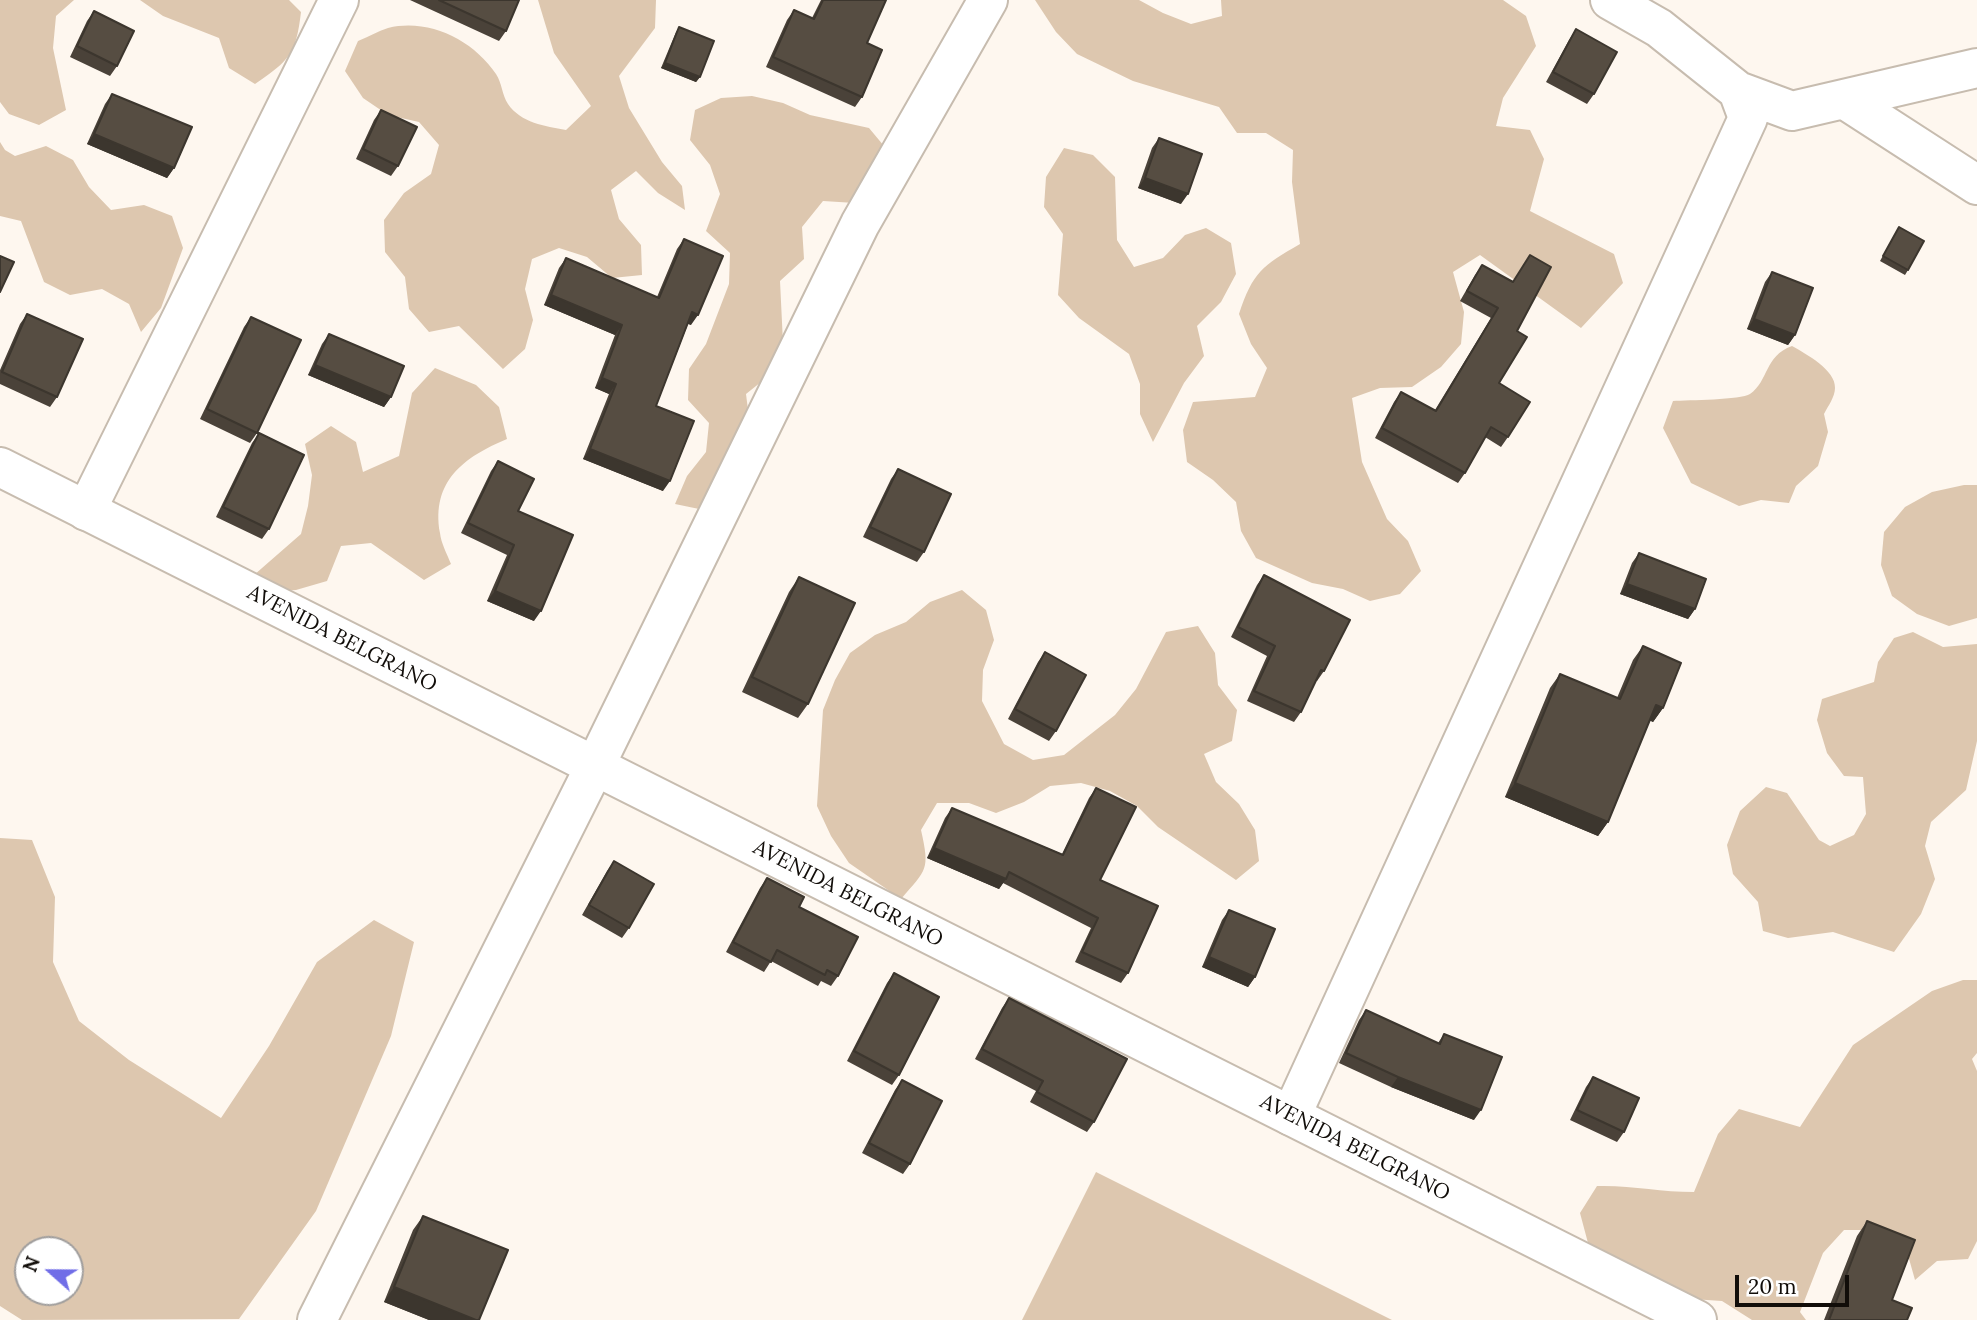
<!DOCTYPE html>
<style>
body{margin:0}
#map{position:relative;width:1977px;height:1320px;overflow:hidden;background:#fef7ef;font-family:Lora,serif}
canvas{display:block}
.north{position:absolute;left:14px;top:1236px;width:70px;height:70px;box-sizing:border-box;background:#fff;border:2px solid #a09e9d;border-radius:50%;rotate:291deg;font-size:19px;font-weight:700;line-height:28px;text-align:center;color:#110d09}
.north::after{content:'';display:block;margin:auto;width:24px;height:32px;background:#706de7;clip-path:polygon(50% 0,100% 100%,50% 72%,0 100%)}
.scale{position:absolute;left:1735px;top:1275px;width:114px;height:32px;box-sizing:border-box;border:4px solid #110d09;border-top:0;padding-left:9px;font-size:21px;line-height:24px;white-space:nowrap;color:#110d09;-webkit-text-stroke:5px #fff;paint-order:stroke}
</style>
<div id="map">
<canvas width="1977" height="1320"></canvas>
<div class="north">N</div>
<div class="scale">20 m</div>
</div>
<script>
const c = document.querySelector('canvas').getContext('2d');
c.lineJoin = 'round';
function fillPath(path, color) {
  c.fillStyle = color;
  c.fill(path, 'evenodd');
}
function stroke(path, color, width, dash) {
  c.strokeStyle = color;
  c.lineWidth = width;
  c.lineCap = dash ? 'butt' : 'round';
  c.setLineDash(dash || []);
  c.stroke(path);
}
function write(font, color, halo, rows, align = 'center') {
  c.font = font + ' Lora,serif';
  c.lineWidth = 7;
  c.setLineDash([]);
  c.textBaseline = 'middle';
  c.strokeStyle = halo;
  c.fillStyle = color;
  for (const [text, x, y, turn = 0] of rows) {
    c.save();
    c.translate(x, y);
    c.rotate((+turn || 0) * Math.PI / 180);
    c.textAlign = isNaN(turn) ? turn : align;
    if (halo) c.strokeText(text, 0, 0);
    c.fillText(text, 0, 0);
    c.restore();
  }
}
fillPath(new Path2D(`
 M 0,0 L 74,0 L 56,16 L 53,48 L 66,110 L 39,125 L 9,114 L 0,102 Z
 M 140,0 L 289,0 L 301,12 C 296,54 290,60 255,84 L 229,68 L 219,38 L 163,16 Z
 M 538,0 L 656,0 L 655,28 L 619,76 L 629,108 L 662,162 L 682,186 L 685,210 L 658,193 L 636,171 L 611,190 L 619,219 L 641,245 L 642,275 L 612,278 L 587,257 L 559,248 L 532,259 L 525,289 L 533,320 L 525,349 L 503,369 L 459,326 L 429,332 L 409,309 L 405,277 L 385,252 L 384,220 L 404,193 L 431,174 L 439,145 L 419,122 L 388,115 L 363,98 L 345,71 L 358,41 C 368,37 378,31 388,28 C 429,18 473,40 496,74 C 502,83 502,95 508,104 C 521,123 545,126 566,130 L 591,106 L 554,53 Z
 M 1035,0 L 1139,0 L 1163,13 L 1191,24 L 1222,16 L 1221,0 L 1503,0 L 1526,16 L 1536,46 L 1503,98 L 1496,126 L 1530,130 L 1544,159 L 1530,211 L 1614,254 L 1623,283 L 1581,328 L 1480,255 L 1453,272 L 1464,312 L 1461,344 L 1441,367 L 1412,387 L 1380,388 L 1352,398 L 1362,462 L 1387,519 L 1408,541 L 1421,571 L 1400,594 L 1370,601 L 1343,589 L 1312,583 L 1256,558 L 1241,531 L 1236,502 L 1213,480 L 1187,462 L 1183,430 L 1193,402 L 1255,397 L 1267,368 L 1251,344 L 1239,314 C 1253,272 1262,266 1300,244 L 1292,182 L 1293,150 L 1266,133 L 1237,133 L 1219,107 L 1133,81 L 1077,54 L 1056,32 Z
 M 752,96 L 783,103 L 810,115 L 869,128 L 889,152 L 855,203 L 823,201 L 802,227 L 804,259 L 780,281 L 783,343 L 771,374 L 746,394 L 750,426 L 704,510 L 675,504 L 687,476 L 706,452 L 709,423 L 688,400 L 689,369 L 706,344 L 729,284 L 730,253 L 706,231 L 720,194 L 710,165 L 690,140 L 695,110 L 721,98 Z
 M 0,142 L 5,150 L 15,156 L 46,146 L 73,160 L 89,187 L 111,210 L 144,205 L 172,216 L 183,248 L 161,308 L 141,332 L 129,304 L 102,289 L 70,295 L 44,282 L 21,221 L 0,216 Z
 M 1064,148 L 1093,155 L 1115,177 L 1117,240 L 1134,267 L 1163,258 L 1185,235 L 1206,228 L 1231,243 L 1236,274 L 1221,302 L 1197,326 L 1204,356 L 1184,383 L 1153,442 L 1140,414 L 1140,384 L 1129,354 L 1079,318 L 1058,295 L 1063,234 L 1044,207 L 1046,177 Z
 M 1792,346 C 1806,354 1836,370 1835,388 C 1835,397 1828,406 1824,414 L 1828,432 L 1818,466 L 1796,486 L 1789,503 L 1761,500 L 1739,506 L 1691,483 L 1663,428 L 1673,401 C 1688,400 1741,400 1750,394 C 1769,381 1764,356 1792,346 Z
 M 435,368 L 476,385 L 499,407 L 507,439 C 464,457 431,481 440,533 C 441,543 447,554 451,564 L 424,580 L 371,543 L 341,546 L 327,581 L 296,590 L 269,592 L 254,575 L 301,534 L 308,506 L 312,475 L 305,444 L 331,426 L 356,442 L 363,472 L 399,456 L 412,393 Z
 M 1964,485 L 1977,485 L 1977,618 L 1949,626 L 1917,614 L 1892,596 L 1881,565 L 1884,532 L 1905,507 L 1932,492 Z
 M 962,590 L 986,610 L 994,640 L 983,670 L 982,701 L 1004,744 L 1033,760 L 1064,755 L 1115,715 L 1136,689 L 1166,632 L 1198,626 L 1215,653 L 1218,685 L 1237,710 L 1232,741 L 1204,754 L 1216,782 L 1239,804 L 1255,830 L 1259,861 L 1236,880 L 1158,827 L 1137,806 L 1110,791 L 1081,783 L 1050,786 L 1024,802 L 996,813 L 969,803 L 937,803 L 921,830 C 930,870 927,869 901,899 L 849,863 L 831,836 L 817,806 L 823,710 L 835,680 L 850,653 L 875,635 L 906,622 L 930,602 Z
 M 1913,632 L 1943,647 L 1977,644 L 1977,741 L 1966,790 L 1931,822 L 1925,846 L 1935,879 L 1921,914 L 1894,952 L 1833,932 L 1788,938 L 1763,931 L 1758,902 L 1733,874 L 1727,845 L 1740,811 L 1766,787 L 1787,793 L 1819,840 L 1830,846 L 1854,835 L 1866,814 L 1863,777 L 1844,776 L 1827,753 L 1817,720 L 1822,699 L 1874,682 L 1878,662 L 1894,638 Z
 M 0,838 L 32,840 L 55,897 L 53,962 L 79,1021 L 129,1060 L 221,1118 L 269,1046 L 317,962 L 374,920 L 414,942 L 391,1036 L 316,1211 L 239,1319 L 22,1320 L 0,1306 ZM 28,1250 L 70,1250 L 70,1292 L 28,1292 Z
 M 1963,980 L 1977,980 L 1977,1053 L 1972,1059 L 1977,1071 L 1977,1241 L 1968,1259 L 1937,1261 L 1915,1280 L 1904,1241 L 1874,1230 L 1844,1230 L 1823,1253 L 1800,1312 L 1806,1320 L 1752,1320 L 1722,1301 L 1662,1297 L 1611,1266 L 1588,1243 L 1580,1213 L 1597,1186 C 1631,1185 1660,1192 1694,1192 L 1718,1134 L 1739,1109 L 1800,1127 L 1853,1045 L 1932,991 Z
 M 1096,1172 L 1392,1320 L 1022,1320 Z`), '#ddc7af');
const minor = new Path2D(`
 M 1738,91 L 1792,111 L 1977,68
 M 1844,99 L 1977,185
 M 86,511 L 339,0
 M 1291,1116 L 1748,118 L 1738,91 L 1659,28 L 1610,0
 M 317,1320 L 595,766 L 860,224 L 988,0`);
const tertiary = new Path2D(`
 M 0,467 L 1697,1320`);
stroke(minor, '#c7bcaf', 42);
stroke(tertiary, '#c7bcaf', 42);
stroke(minor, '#fff', 38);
stroke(tertiary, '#fff', 38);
fillPath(new Path2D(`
 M 410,0 L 519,0 L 506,31 L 499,41 Z
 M 821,0 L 886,0 L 867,43 L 862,97 L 855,107 L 766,67 L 787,20 L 794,10 L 812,18 Z
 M 94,11 L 117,66 L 110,76 L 70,57 L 87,21 Z
 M 679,27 L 700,77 L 696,82 L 661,68 L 676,32 Z
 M 1576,29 L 1594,94 L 1587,104 L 1546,82 L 1569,40 Z
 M 112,94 L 174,168 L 167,178 L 87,144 L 105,104 Z
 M 381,110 L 398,166 L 391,176 L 356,159 L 374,120 Z
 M 1159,138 L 1181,204 L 1138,188 L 1152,148 Z
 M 1899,227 L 1908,270 L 1905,275 L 1880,261 Z
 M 684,239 L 691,325 L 688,324 L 656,406 L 663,491 L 583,459 L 609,394 L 595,388 L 615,335 L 544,305 L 559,268 L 566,258 L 657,297 L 677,249 Z
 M 1530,255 L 1517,331 L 1499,383 L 1508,437 L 1501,447 L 1485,437 L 1465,473 L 1458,483 L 1375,438 L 1394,402 L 1401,392 L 1435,410 L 1491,318 L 1460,301 L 1475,275 L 1482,265 L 1513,282 Z
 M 1772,272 L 1795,335 L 1788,345 L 1747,329 L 1765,282 Z
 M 27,314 L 57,397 L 50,407 L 0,384 L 0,370 L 20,324 Z
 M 251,317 L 257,433 L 250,443 L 200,419 L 244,327 Z
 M 329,334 L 391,397 L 384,407 L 308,375 L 322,344 Z
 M 259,433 L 269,529 L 262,539 L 216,517 L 252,443 Z
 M 498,461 L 518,511 L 534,621 L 487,601 L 507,555 L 461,533 L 491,471 Z
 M 898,469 L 924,552 L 917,562 L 863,537 L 891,479 Z
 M 1639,553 L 1695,609 L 1688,619 L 1620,594 L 1632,563 Z
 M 1264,575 L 1324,671 L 1317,681 L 1316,681 L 1301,712 L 1294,722 L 1247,701 L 1267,656 L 1231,637 L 1257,585 Z
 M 799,577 L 808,704 L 798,718 L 742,692 L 789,592 Z
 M 1643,646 L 1663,708 L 1653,722 L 1650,720 L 1608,822 L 1598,836 L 1505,797 L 1550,688 L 1560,674 L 1617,698 L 1633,660 Z
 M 1045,652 L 1056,731 L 1049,741 L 1008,719 L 1038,662 Z
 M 1096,788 L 1100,880 L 1128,973 L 1121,983 L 1075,962 L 1091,928 L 1003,883 L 999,889 L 927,858 L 945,818 L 952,808 L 1062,854 L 1089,798 Z
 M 614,861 L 629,928 L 622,938 L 582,915 L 607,871 Z
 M 767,878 L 799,907 L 838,976 L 831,986 L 821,981 L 818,986 L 771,961 L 764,972 L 726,952 L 760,888 Z
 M 1229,910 L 1255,977 L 1248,987 L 1202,967 L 1222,920 Z
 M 894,973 L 899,1075 L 892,1085 L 847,1061 L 887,983 Z
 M 1009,998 L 1094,1122 L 1087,1132 L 1030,1102 L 1036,1091 L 975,1059 L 1002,1008 Z
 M 1366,1010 L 1438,1043 L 1444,1034 L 1474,1120 L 1391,1087 L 1339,1063 L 1359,1020 Z
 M 1593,1077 L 1624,1132 L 1617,1142 L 1570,1120 L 1586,1087 Z
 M 902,1080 L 910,1164 L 903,1174 L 862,1153 L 895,1090 Z
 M 423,1216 L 479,1320 L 429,1320 L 384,1302 L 413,1230 Z
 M 1867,1221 L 1892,1300 L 1907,1320 L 1824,1320 L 1857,1236 Z`), '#4a4239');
fillPath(new Path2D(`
 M 665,63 L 700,77 L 696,82 L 661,68 Z
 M 94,134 L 174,168 L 167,178 L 87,144 Z
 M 1145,178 L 1188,194 L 1181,204 L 1138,188 Z
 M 551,295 L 622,325 L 615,335 L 544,305 Z
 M 692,312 L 698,315 L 691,325 L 685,322 Z
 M 1754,319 L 1795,335 L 1788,345 L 1747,329 Z
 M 315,365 L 391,397 L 384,407 L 308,375 Z
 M 602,378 L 616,384 L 609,394 L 595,388 Z
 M 590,449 L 670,481 L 663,491 L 583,459 Z
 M 1627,584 L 1695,609 L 1688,619 L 1620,594 Z
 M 495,591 L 541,611 L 534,621 L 487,601 Z
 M 1656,705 L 1663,708 L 1653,722 L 1646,719 Z
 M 1515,783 L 1608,822 L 1598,836 L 1505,797 Z
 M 934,848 L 1006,879 L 999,889 L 927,858 Z
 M 1209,957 L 1255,977 L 1248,987 L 1202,967 Z
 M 1398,1077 L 1481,1110 L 1474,1120 L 1391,1087 Z
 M 394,1287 L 476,1320 L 429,1320 L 384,1302 Z`), '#3c362e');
const building = new Path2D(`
 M 439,0 L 519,0 L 506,31 Z
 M 823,0 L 886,0 L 867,43 L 882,50 L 862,97 L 773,57 L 794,10 L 814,19 Z
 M 94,11 L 134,31 L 117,66 L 77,46 Z
 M 679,27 L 714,41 L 700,77 L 665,63 Z
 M 1576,29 L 1617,52 L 1594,94 L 1553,72 Z
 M 112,94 L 192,127 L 174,168 L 94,134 Z
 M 381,110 L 417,127 L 398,166 L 363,149 Z
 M 1159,138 L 1202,154 L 1188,194 L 1145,178 Z
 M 1899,227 L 1924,241 L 1908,270 L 1883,256 Z
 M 684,239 L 723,256 L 698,315 L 692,312 L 656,406 L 694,421 L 670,481 L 590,449 L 616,384 L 602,378 L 622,325 L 551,295 L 566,258 L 659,298 Z
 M 1530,255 L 1551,267 L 1517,331 L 1527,337 L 1499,383 L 1530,402 L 1508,437 L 1491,427 L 1465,473 L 1382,428 L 1401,392 L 1436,411 L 1498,308 L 1467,291 L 1482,265 L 1513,282 Z
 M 0,256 L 14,262 L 0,292 Z
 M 1772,272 L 1813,288 L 1795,335 L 1754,319 Z
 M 27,314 L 83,339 L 57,397 L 2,372 Z
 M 251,317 L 301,340 L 257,433 L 207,409 Z
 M 329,334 L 404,366 L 391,397 L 315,365 Z
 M 259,433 L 304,455 L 269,529 L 223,507 Z
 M 498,461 L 534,479 L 518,511 L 573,535 L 541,611 L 495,591 L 514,545 L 468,523 Z
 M 898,469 L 951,494 L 924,552 L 870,527 Z
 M 1639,553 L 1706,579 L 1695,609 L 1627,584 Z
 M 1264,575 L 1350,620 L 1324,671 L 1321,670 L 1301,712 L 1254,691 L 1275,646 L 1238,627 Z
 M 799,577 L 855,603 L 808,704 L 752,677 Z
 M 1643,646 L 1681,663 L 1663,708 L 1656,705 L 1608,822 L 1515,783 L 1560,674 L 1620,699 Z
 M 1045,652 L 1086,675 L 1056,731 L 1015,709 Z
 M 1096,788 L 1136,807 L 1100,880 L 1158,906 L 1128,973 L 1082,952 L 1098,918 L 1009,872 L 1006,879 L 934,848 L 952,808 L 1063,855 Z
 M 614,861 L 654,884 L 629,928 L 589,905 Z
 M 767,878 L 804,897 L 799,907 L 858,937 L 838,976 L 827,970 L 825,975 L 777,950 L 771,962 L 733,942 Z
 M 1229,910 L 1275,929 L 1255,977 L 1209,957 Z
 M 894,973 L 939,997 L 899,1075 L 854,1051 Z
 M 1009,998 L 1127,1059 L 1094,1122 L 1037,1092 L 1043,1081 L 982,1049 Z
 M 1366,1010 L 1440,1044 L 1444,1034 L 1502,1057 L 1481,1110 L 1398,1077 L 1346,1053 Z
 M 1593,1077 L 1639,1098 L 1624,1132 L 1577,1110 Z
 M 902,1080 L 942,1101 L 910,1164 L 869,1143 Z
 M 423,1216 L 508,1250 L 479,1320 L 476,1320 L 394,1287 Z
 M 1867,1221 L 1915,1240 L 1892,1300 L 1912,1308 L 1907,1320 L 1829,1320 Z`);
fillPath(building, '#564d42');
stroke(building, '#3c362e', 2);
write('21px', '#110d09', '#fff', [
 ["AVENIDA BELGRANO",342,639,27],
 ["AVENIDA BELGRANO",848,894,27],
 ["AVENIDA BELGRANO",1355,1148,27]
]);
</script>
